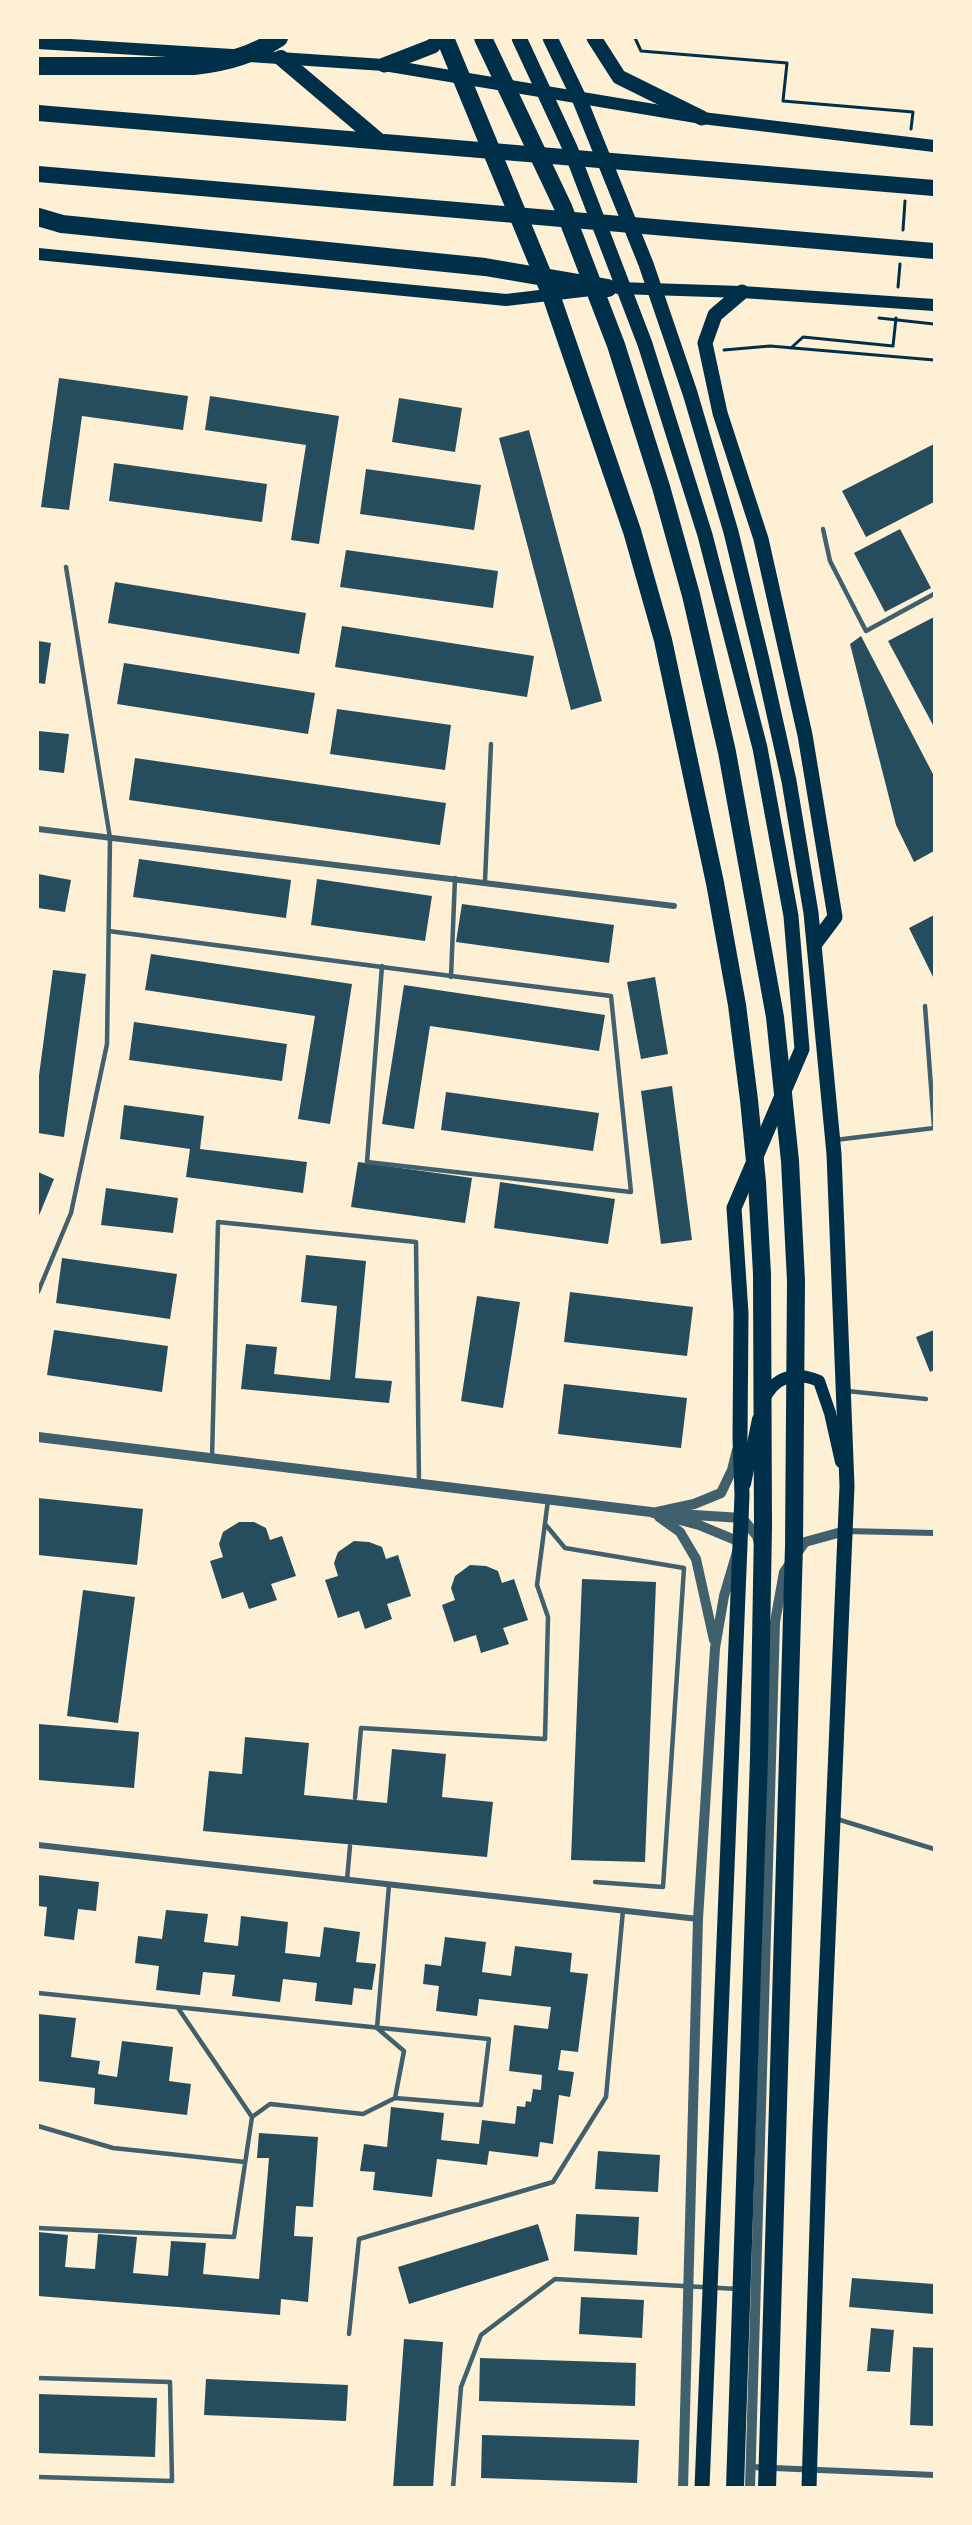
<!DOCTYPE html>
<style>
body{margin:0}
#map{position:relative;width:972px;height:2525px;overflow:hidden;background:#fdf0d5;font-family:Overpass,sans-serif}
canvas{display:block}
.frame{position:absolute;inset:0;border:39px solid #fdf0d5;pointer-events:none}
</style>
<div id="map">
<canvas width="972" height="2525"></canvas>
<div class="frame"></div>
</div>
<script>
const c = document.querySelector('canvas').getContext('2d');
c.lineJoin = 'round';
function fillPath(path, color) {
  c.fillStyle = color;
  c.fill(path, 'evenodd');
}
function stroke(path, color, width, dash) {
  c.strokeStyle = color;
  c.lineWidth = width;
  c.lineCap = dash ? 'butt' : 'round';
  c.setLineDash(dash || []);
  c.stroke(path);
}
fillPath(new Path2D(`
 M 59,378 L 188,396 L 183,430 L 82,416 L 69,510 L 41,507 Z
 M 210,396 L 339,416 L 319,544 L 291,540 L 306,445 L 205,430 Z
 M 399,398 L 462,408 L 455,452 L 392,442 Z
 M 529,430 L 602,701 L 571,710 L 499,438 Z
 M 934,444 L 934,502 L 866,537 L 842,491 Z
 M 114,463 L 267,484 L 262,522 L 109,501 Z
 M 366,469 L 481,485 L 474,530 L 360,514 Z
 M 900,529 L 931,588 L 885,612 L 854,553 Z
 M 346,550 L 498,571 L 493,608 L 340,587 Z
 M 115,582 L 306,613 L 299,654 L 108,623 Z
 M 934,617 L 934,727 L 888,641 Z
 M 342,626 L 534,656 L 527,697 L 335,667 Z
 M 861,636 L 934,776 L 934,851 L 914,862 L 896,825 L 850,644 Z
 M 38,641 L 51,643 L 45,684 L 38,683 Z
 M 124,663 L 315,693 L 308,734 L 117,704 Z
 M 337,709 L 451,725 L 445,770 L 330,754 Z
 M 38,731 L 69,734 L 64,773 L 38,770 Z
 M 135,758 L 446,803 L 440,845 L 129,800 Z
 M 139,859 L 291,880 L 286,918 L 133,897 Z
 M 38,874 L 71,880 L 65,912 L 38,908 Z
 M 317,879 L 432,896 L 425,941 L 311,925 Z
 M 462,904 L 614,925 L 609,963 L 456,942 Z
 M 934,915 L 934,979 L 909,928 Z
 M 151,954 L 352,984 L 330,1124 L 298,1119 L 315,1016 L 145,990 Z
 M 53,970 L 86,974 L 64,1137 L 38,1133 L 38,1083 Z
 M 655,977 L 668,1054 L 641,1059 L 627,982 Z
 M 404,985 L 605,1015 L 599,1051 L 430,1026 L 414,1129 L 382,1124 Z
 M 134,1022 L 287,1044 L 282,1081 L 129,1060 Z
 M 672,1086 L 692,1240 L 661,1244 L 641,1091 Z
 M 446,1092 L 599,1113 L 593,1151 L 441,1130 Z
 M 124,1105 L 204,1116 L 200,1149 L 307,1162 L 303,1193 L 186,1177 L 190,1149 L 120,1139 Z
 M 358,1162 L 472,1178 L 465,1223 L 351,1207 Z
 M 38,1172 L 54,1179 L 38,1218 Z
 M 500,1182 L 615,1199 L 608,1244 L 494,1228 Z
 M 106,1188 L 178,1198 L 173,1233 L 101,1225 Z
 M 306,1255 L 366,1261 L 355,1378 L 392,1381 L 389,1403 L 241,1389 L 246,1344 L 277,1347 L 274,1374 L 330,1380 L 337,1306 L 301,1302 Z
 M 62,1258 L 177,1274 L 170,1319 L 56,1303 Z
 M 570,1292 L 693,1307 L 687,1356 L 564,1342 Z
 M 477,1296 L 520,1302 L 503,1408 L 461,1401 Z
 M 54,1330 L 168,1346 L 162,1392 L 47,1375 Z
 M 934,1330 L 934,1370 L 930,1372 L 916,1337 Z
 M 564,1384 L 687,1398 L 681,1448 L 558,1434 Z
 M 38,1498 L 143,1509 L 137,1565 L 38,1555 Z
 M 239,1522 L 254,1522 L 266,1528 L 270,1540 L 282,1536 L 296,1576 L 271,1584 L 277,1600 L 249,1609 L 243,1592 L 222,1599 L 210,1561 L 223,1557 L 219,1544 L 223,1532 Z
 M 354,1541 L 369,1542 L 382,1547 L 386,1559 L 398,1555 L 411,1596 L 387,1604 L 392,1619 L 365,1629 L 359,1611 L 338,1618 L 325,1580 L 338,1576 L 334,1563 L 338,1552 Z
 M 470,1565 L 486,1566 L 498,1571 L 502,1583 L 514,1579 L 528,1620 L 503,1628 L 509,1644 L 481,1653 L 476,1635 L 454,1642 L 442,1605 L 455,1600 L 451,1588 L 455,1576 Z
 M 582,1579 L 656,1582 L 645,1862 L 571,1860 Z
 M 83,1590 L 135,1597 L 118,1723 L 67,1716 Z
 M 38,1724 L 139,1732 L 134,1788 L 38,1780 Z
 M 245,1737 L 309,1743 L 304,1795 L 387,1803 L 392,1749 L 446,1754 L 442,1797 L 493,1802 L 487,1857 L 203,1831 L 209,1771 L 242,1774 Z
 M 38,1875 L 99,1882 L 96,1911 L 78,1909 L 74,1940 L 44,1936 L 47,1907 L 38,1906 Z
 M 166,1910 L 208,1914 L 204,1942 L 238,1946 L 241,1916 L 288,1922 L 285,1953 L 320,1957 L 324,1927 L 360,1932 L 356,1962 L 376,1964 L 372,1990 L 354,1988 L 352,2005 L 315,2001 L 317,1983 L 283,1979 L 280,2002 L 232,1996 L 235,1975 L 203,1972 L 200,1995 L 156,1990 L 159,1966 L 135,1963 L 138,1936 L 162,1939 Z
 M 445,1937 L 486,1942 L 482,1972 L 511,1976 L 515,1946 L 572,1953 L 570,1972 L 588,1974 L 578,2052 L 561,2050 L 558,2070 L 574,2072 L 570,2097 L 559,2095 L 553,2144 L 540,2142 L 538,2157 L 489,2151 L 487,2165 L 437,2159 L 432,2197 L 373,2190 L 375,2172 L 360,2171 L 364,2144 L 387,2147 L 391,2107 L 444,2113 L 441,2140 L 479,2144 L 482,2120 L 515,2124 L 517,2106 L 525,2107 L 526,2101 L 531,2102 L 533,2089 L 541,2090 L 542,2075 L 509,2071 L 514,2025 L 548,2029 L 551,2007 L 479,1999 L 477,2016 L 436,2011 L 439,1986 L 423,1984 L 425,1964 L 441,1966 Z
 M 38,2014 L 76,2018 L 71,2057 L 100,2061 L 98,2074 L 117,2077 L 122,2041 L 173,2047 L 169,2081 L 191,2084 L 187,2115 L 94,2104 L 95,2088 L 38,2081 Z
 M 259,2133 L 318,2137 L 313,2207 L 296,2206 L 294,2236 L 313,2237 L 308,2302 L 281,2299 L 280,2315 L 38,2296 L 38,2232 L 68,2235 L 65,2267 L 95,2269 L 98,2234 L 137,2237 L 133,2273 L 168,2276 L 171,2241 L 206,2243 L 203,2274 L 259,2279 L 269,2158 L 257,2158 Z
 M 598,2151 L 660,2155 L 658,2192 L 595,2189 Z
 M 576,2214 L 639,2217 L 637,2255 L 574,2251 Z
 M 538,2224 L 549,2260 L 409,2304 L 398,2267 Z
 M 852,2278 L 934,2284 L 934,2314 L 849,2307 Z
 M 581,2297 L 644,2300 L 642,2338 L 579,2334 Z
 M 871,2328 L 894,2330 L 890,2372 L 867,2371 Z
 M 404,2339 L 443,2342 L 433,2488 L 393,2488 Z
 M 913,2347 L 934,2348 L 934,2426 L 910,2425 Z
 M 480,2358 L 636,2363 L 635,2406 L 479,2401 Z
 M 206,2379 L 348,2385 L 346,2421 L 204,2415 Z
 M 38,2394 L 157,2398 L 155,2457 L 38,2453 Z
 M 482,2435 L 639,2440 L 637,2483 L 481,2478 Z`), '#264d5e');
stroke(new Path2D(`
 M 635,38 L 641,51 L 787,63 L 783,101 L 913,112 L 911,129
 M 903,230 L 905,201
 M 898,287 L 900,264
 M 879,318 L 934,324
 M 791,348 L 803,337 L 893,346 L 896,318
 M 724,350 L 770,346 L 934,360`), '#003049', 3);
stroke(new Path2D(`
 M 823,529 L 830,561 L 866,631 L 934,594
 M 485,881 L 491,744
 M 109,931 C 276,953 443,976 611,996 L 631,1192 L 367,1162 L 382,966
 M 451,977 L 455,878
 M 925,1006 L 934,1127
 M 835,1140 L 934,1128
 M 38,1292 L 71,1213 L 107,1044 L 110,838 L 66,567
 M 847,1391 L 926,1399
 M 212,1458 L 218,1222 L 416,1242 L 419,1483
 M 545,1524 L 565,1548 L 684,1568 L 663,1887 L 595,1882
 M 355,1798 L 361,1728 L 545,1739 L 548,1617 L 537,1585 L 548,1500
 M 837,1819 L 934,1849
 M 347,1880 L 350,1846
 M 38,1993 L 489,2039 L 481,2105 L 395,2098
 M 178,2008 L 252,2117
 M 38,2126 L 113,2148 L 245,2162
 M 38,2228 L 234,2237 L 252,2117 L 270,2104 L 363,2114 L 395,2098 L 404,2051 L 377,2028 L 389,1885
 M 349,2334 L 359,2239 L 553,2182 L 606,2097 L 623,1910
 M 38,2378 L 170,2382 L 172,2481 L 38,2477
 M 453,2488 L 461,2387 L 481,2335 L 555,2279 L 738,2289`), '#3f606c', 4.5);
stroke(new Path2D(`
 M 38,829 L 674,906
 M 845,1531 L 934,1533
 M 38,1845 L 698,1919
 M 751,2467 L 934,2475`), '#3f606c', 6);
stroke(new Path2D(`
 M 38,1437 L 659,1513
 M 657,1512 L 694,1504 L 721,1493 L 732,1470 L 737,1450
 M 653,1513 L 699,1525 L 740,1542 L 724,1596 L 715,1648 L 698,1919 L 683,2488
 M 678,1514 L 742,1518 L 757,1536 L 759,1544
 M 659,1517 L 680,1532 L 696,1559 L 714,1640
 M 750,2488 L 775,1622 L 784,1572 L 805,1542 L 845,1531`), '#3f606c', 10);
stroke(new Path2D(`
 M 38,43 L 232,55
 M 249,56 L 384,65 L 702,118 L 934,146
 M 38,254 L 506,300 L 591,290
 M 618,288 L 742,292 L 934,305
 M 763,1402 C 773,1377 795,1370 819,1381 L 830,1413 L 841,1462
 M 745,1484 L 758,1419`), '#003049', 12);
stroke(new Path2D(`
 M 519,38 L 570,148 L 645,344 L 705,535 L 760,748 L 791,916 L 802,1049 L 734,1208 L 741,1313 L 740,1438 L 742,1495 L 702,2488
 M 550,38 L 579,98 L 646,264 L 690,393 L 731,532 L 762,660 L 789,781 L 811,913 L 834,1154 L 847,1486 L 820,2129 L 809,2488
 M 594,38 L 619,77 L 702,118
 M 384,65 L 433,46 L 438,38
 M 742,292 L 715,315 L 705,343 L 720,413 L 761,539 L 805,735 L 835,917 L 814,945`), '#003049', 15);
stroke(new Path2D(`
 M 281,58 L 378,140
 M 38,113 L 934,188
 M 38,174 L 934,251`), '#003049', 16);
stroke(new Path2D(`
 M 445,38 L 551,295 L 632,531 L 663,640 L 715,883 L 737,1005 L 749,1100 L 757,1182 L 762,1274 L 763,1527 L 759,1757 L 735,2488
 M 483,38 L 563,207 L 616,345 L 661,487 L 691,595 L 727,752 L 775,1017 L 790,1161 L 796,1281 L 794,1546 L 767,2488
 M 38,66 L 194,66 C 225,63 253,55 279,38
 M 38,217 L 62,224 L 485,267 L 608,288`), '#003049', 18);
</script>
